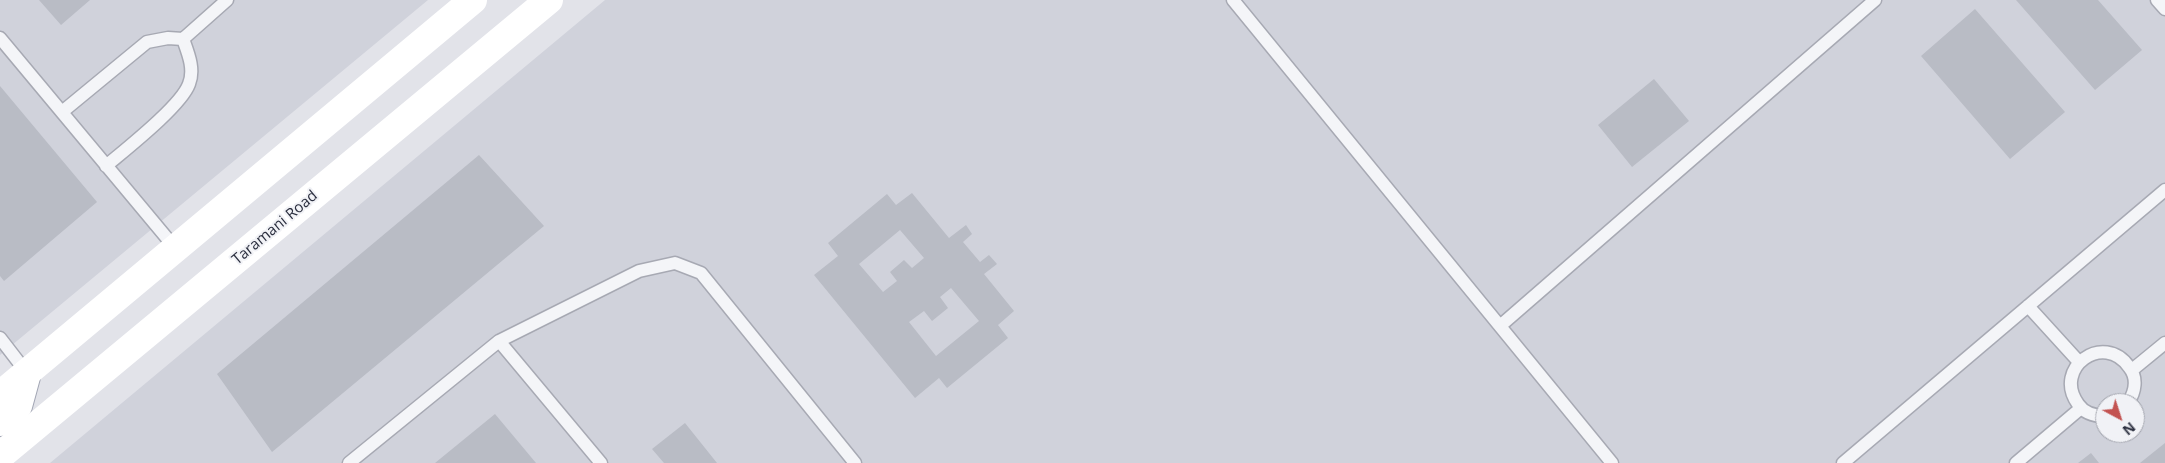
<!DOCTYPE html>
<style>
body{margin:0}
#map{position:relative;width:2165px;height:463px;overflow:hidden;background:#e2e3e9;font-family:"Open Sans",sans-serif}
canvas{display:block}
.north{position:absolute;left:2095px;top:393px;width:50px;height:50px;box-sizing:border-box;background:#f1f2f6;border:1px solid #a2a4ad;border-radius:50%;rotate:140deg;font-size:14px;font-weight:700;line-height:20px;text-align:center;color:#2b2f3f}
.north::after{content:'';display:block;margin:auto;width:18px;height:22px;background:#c35351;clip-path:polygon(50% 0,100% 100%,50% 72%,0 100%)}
</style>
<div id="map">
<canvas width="2165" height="463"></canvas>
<div class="north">N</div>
</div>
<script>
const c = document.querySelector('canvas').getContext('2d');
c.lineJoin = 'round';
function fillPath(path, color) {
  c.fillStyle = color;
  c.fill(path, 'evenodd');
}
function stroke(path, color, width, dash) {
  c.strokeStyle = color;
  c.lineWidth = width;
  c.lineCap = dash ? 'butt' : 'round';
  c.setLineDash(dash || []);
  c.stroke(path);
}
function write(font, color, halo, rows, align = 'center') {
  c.font = font + ' "Open Sans",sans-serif';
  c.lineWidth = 4;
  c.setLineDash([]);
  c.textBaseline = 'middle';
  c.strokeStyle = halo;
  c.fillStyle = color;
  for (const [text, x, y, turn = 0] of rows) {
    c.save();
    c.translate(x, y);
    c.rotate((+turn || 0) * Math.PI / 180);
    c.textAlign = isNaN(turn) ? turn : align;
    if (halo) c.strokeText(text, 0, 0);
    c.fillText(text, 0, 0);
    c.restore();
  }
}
fillPath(new Path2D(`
 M 0,0 L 428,0 L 0,355 Z
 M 605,0 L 2165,0 L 2165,463 L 50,463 ZM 2105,403 L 2135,403 L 2135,433 L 2105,433 Z`), '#d0d2db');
fillPath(new Path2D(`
 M 39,0 L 90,0 L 61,25 Z
 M 2016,0 L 2098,0 L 2142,50 L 2095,90 Z
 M 1975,9 L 2065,112 L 2010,159 L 1921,56 Z
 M 1654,79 L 1689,121 L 1632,167 L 1598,125 Z
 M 0,86 L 97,202 L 4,281 L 0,276 Z
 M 479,155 L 544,226 L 272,452 L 217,374 Z
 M 912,193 L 949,238 L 966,225 L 972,234 L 963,242 L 980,262 L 989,255 L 997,264 L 984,274 L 1014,311 L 998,325 L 1008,338 L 947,388 L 939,378 L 915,398 L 814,275 L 838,256 L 828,243 L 887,194 L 896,205 ZM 900,230 L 924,258 L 912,268 L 904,260 L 890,272 L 897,281 L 883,292 L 859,264 ZM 951,288 L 979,321 L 936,356 L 909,322 L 924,311 L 932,321 L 948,308 L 940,297 Z
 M 495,414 L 536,463 L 435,463 Z
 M 685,423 L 717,463 L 664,463 L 652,449 Z
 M 2165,443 L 2165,463 L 2140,463 Z
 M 2091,453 L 2099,463 L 2078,463 Z`), '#b9bcc5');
const lane = new Path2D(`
 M 1233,0 L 1612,463
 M 2157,0 L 2165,9
 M 0,38 L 176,249
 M 62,112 L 147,42 L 168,38 L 183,39
 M 106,166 C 126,149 181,106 189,84 C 195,69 188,53 183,39 L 227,0
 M 2028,306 L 2079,362
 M 1500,326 L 1875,0
 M 0,338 L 27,373
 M 499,341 L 639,271 L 675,263 L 701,273 L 855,463
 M 2132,370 L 2165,343
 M 2105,416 C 2095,416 2084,413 2078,404 C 2052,368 2104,331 2129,367 C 2138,378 2135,392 2128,403
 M 349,463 L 499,341 L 601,463
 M 1843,463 L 2165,190
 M 2016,463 L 2081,408`);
const primary = new Path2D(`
 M 0,422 L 18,406 L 27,373`);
stroke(lane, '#a7a9b3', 15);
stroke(primary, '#a2a6b4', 30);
stroke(lane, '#f4f5f8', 12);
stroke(new Path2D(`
 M 0,395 L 473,0
 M 0,456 L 549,0`), '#fff', 28);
stroke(primary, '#fff', 28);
write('15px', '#2b2f3f', '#f1f2f6', [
 ["Taramani Road",275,228,-40]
]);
</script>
